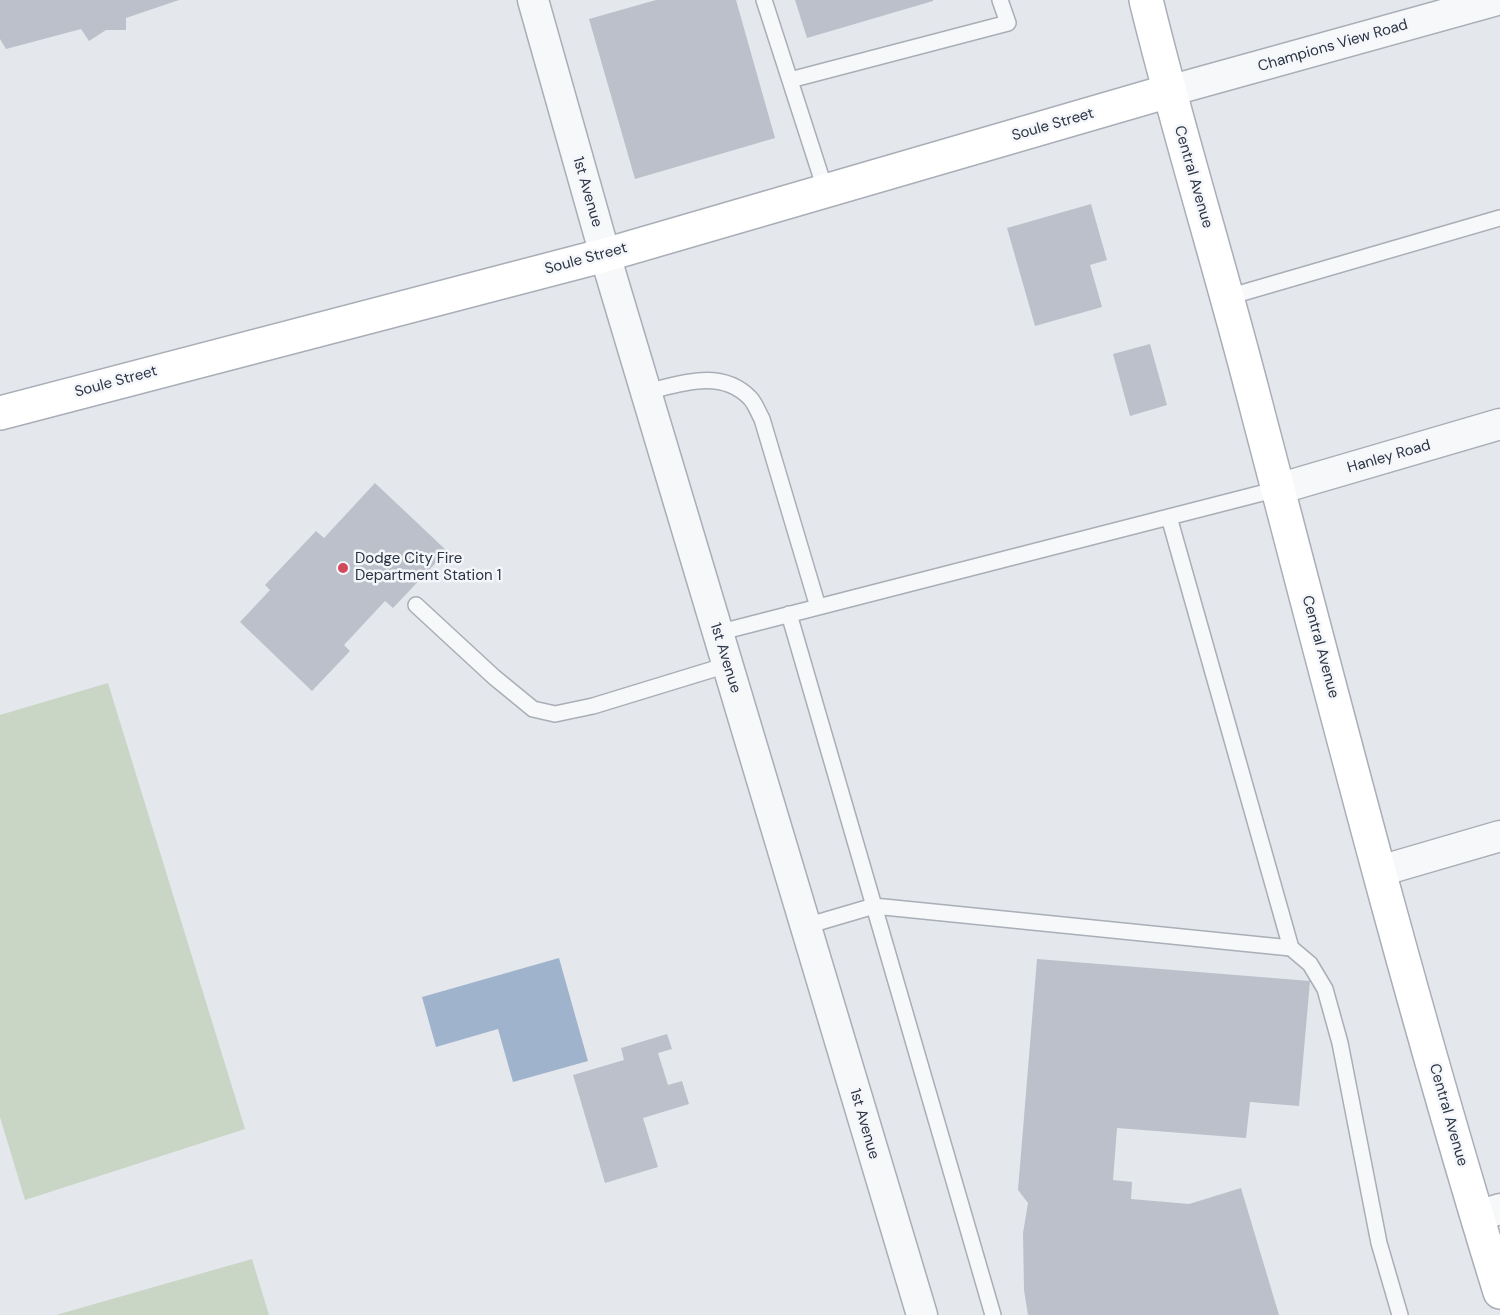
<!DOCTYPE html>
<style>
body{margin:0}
canvas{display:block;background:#e4e7ec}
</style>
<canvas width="1500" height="1315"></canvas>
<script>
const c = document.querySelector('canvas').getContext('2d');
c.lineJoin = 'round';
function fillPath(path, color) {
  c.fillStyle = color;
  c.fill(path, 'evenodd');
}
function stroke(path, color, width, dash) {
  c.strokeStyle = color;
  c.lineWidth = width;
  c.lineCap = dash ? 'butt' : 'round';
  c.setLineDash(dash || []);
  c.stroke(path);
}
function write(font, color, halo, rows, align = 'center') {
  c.font = font + ' "DM Sans",sans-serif';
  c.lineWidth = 5;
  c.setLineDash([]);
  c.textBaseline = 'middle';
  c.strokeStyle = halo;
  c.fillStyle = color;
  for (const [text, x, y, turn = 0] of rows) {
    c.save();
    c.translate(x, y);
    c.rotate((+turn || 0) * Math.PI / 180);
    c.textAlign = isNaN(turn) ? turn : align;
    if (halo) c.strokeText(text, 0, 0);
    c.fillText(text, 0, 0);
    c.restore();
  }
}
fillPath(new Path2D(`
 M 108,683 L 245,1129 L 25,1200 L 0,1117 L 0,715 Z
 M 252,1259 L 269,1315 L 56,1315 Z`), '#c9d6c5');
fillPath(new Path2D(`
 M 559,958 L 588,1061 L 513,1082 L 498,1029 L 436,1047 L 422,997 Z`), '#9fb4cc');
fillPath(new Path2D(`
 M 0,0 L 179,0 L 126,18 L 126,30 L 106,30 L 89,41 L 81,29 L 6,49 L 0,39 Z
 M 656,0 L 736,0 L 775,138 L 635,179 L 589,19 Z
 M 795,0 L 933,0 L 933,1 L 807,38 Z
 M 1091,204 L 1107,260 L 1090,265 L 1102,307 L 1035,326 L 1007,228 Z
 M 1150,344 L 1167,405 L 1130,416 L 1113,354 Z
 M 375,483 L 447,551 L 393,608 L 385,601 L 344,645 L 350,651 L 312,691 L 240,622 L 270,590 L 265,585 L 316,531 L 324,538 Z
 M 1037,959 L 1310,981 L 1299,1106 L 1250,1102 L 1246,1138 L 1117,1128 L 1113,1180 L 1132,1182 L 1131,1199 L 1189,1204 L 1241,1188 L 1279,1315 L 1028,1315 L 1024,1290 L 1023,1233 L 1028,1203 L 1018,1190 Z
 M 667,1034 L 672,1049 L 658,1053 L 668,1085 L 682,1081 L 689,1104 L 643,1118 L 658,1167 L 605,1183 L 573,1075 L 624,1060 L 621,1048 Z`), '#bbc0ca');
const lane = new Path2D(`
 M 764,0 L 826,192
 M 790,80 L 1008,23 L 1000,0
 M 1228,297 L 1500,218
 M 646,392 C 680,384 721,368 750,398 C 755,403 758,412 762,419 L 818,607
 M 416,605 L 494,677 L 533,709 L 555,714 L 593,706 L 727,665
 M 789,614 L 993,1315
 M 717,633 L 1278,489
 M 806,926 L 874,906 L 1291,948 L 1169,517
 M 1291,948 L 1310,964 L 1325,989 L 1340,1043 L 1379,1243 L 1400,1315`);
const street = new Path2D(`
 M 533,0 L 605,255 L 922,1315
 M 1169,91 L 1497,0
 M 1278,489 L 1500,424
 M 1380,871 L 1500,836
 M 1477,1216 L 1500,1209`);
const secondary = new Path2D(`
 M 1146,0 C 1178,131 1218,259 1252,390 C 1331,691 1408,994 1500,1292
 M 0,413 L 605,255 L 1169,91`);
stroke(lane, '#a9aeb7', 18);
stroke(street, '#a9aeb7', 33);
stroke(secondary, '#a9aeb7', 36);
stroke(lane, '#f7f8fa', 15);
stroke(street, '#f7f8fa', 30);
stroke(secondary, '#fff', 33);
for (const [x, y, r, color] of [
 [343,568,6,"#d1495b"]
]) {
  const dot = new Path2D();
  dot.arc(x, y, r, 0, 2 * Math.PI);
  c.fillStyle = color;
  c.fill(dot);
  stroke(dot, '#f4f6f9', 2);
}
write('15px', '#2b3445', '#f4f6f9', [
 ["Champions View Road",1333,46,-16],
 ["Soule Street",1053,125,-16],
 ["Central Avenue",1193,177,74],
 ["1st Avenue",587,192,74],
 ["Soule Street",586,259,-15],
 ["Soule Street",116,382,-15],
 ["Hanley Road",1389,457,-16],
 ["Central Avenue",1320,647,75],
 ["1st Avenue",725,658,73],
 ["Central Avenue",1448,1115,74],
 ["1st Avenue",864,1124,74]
]);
write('15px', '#2b3445', '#f4f6f9', [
 ["Dodge City Fire",355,559],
 ["Department Station 1",355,576]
], 'left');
</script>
